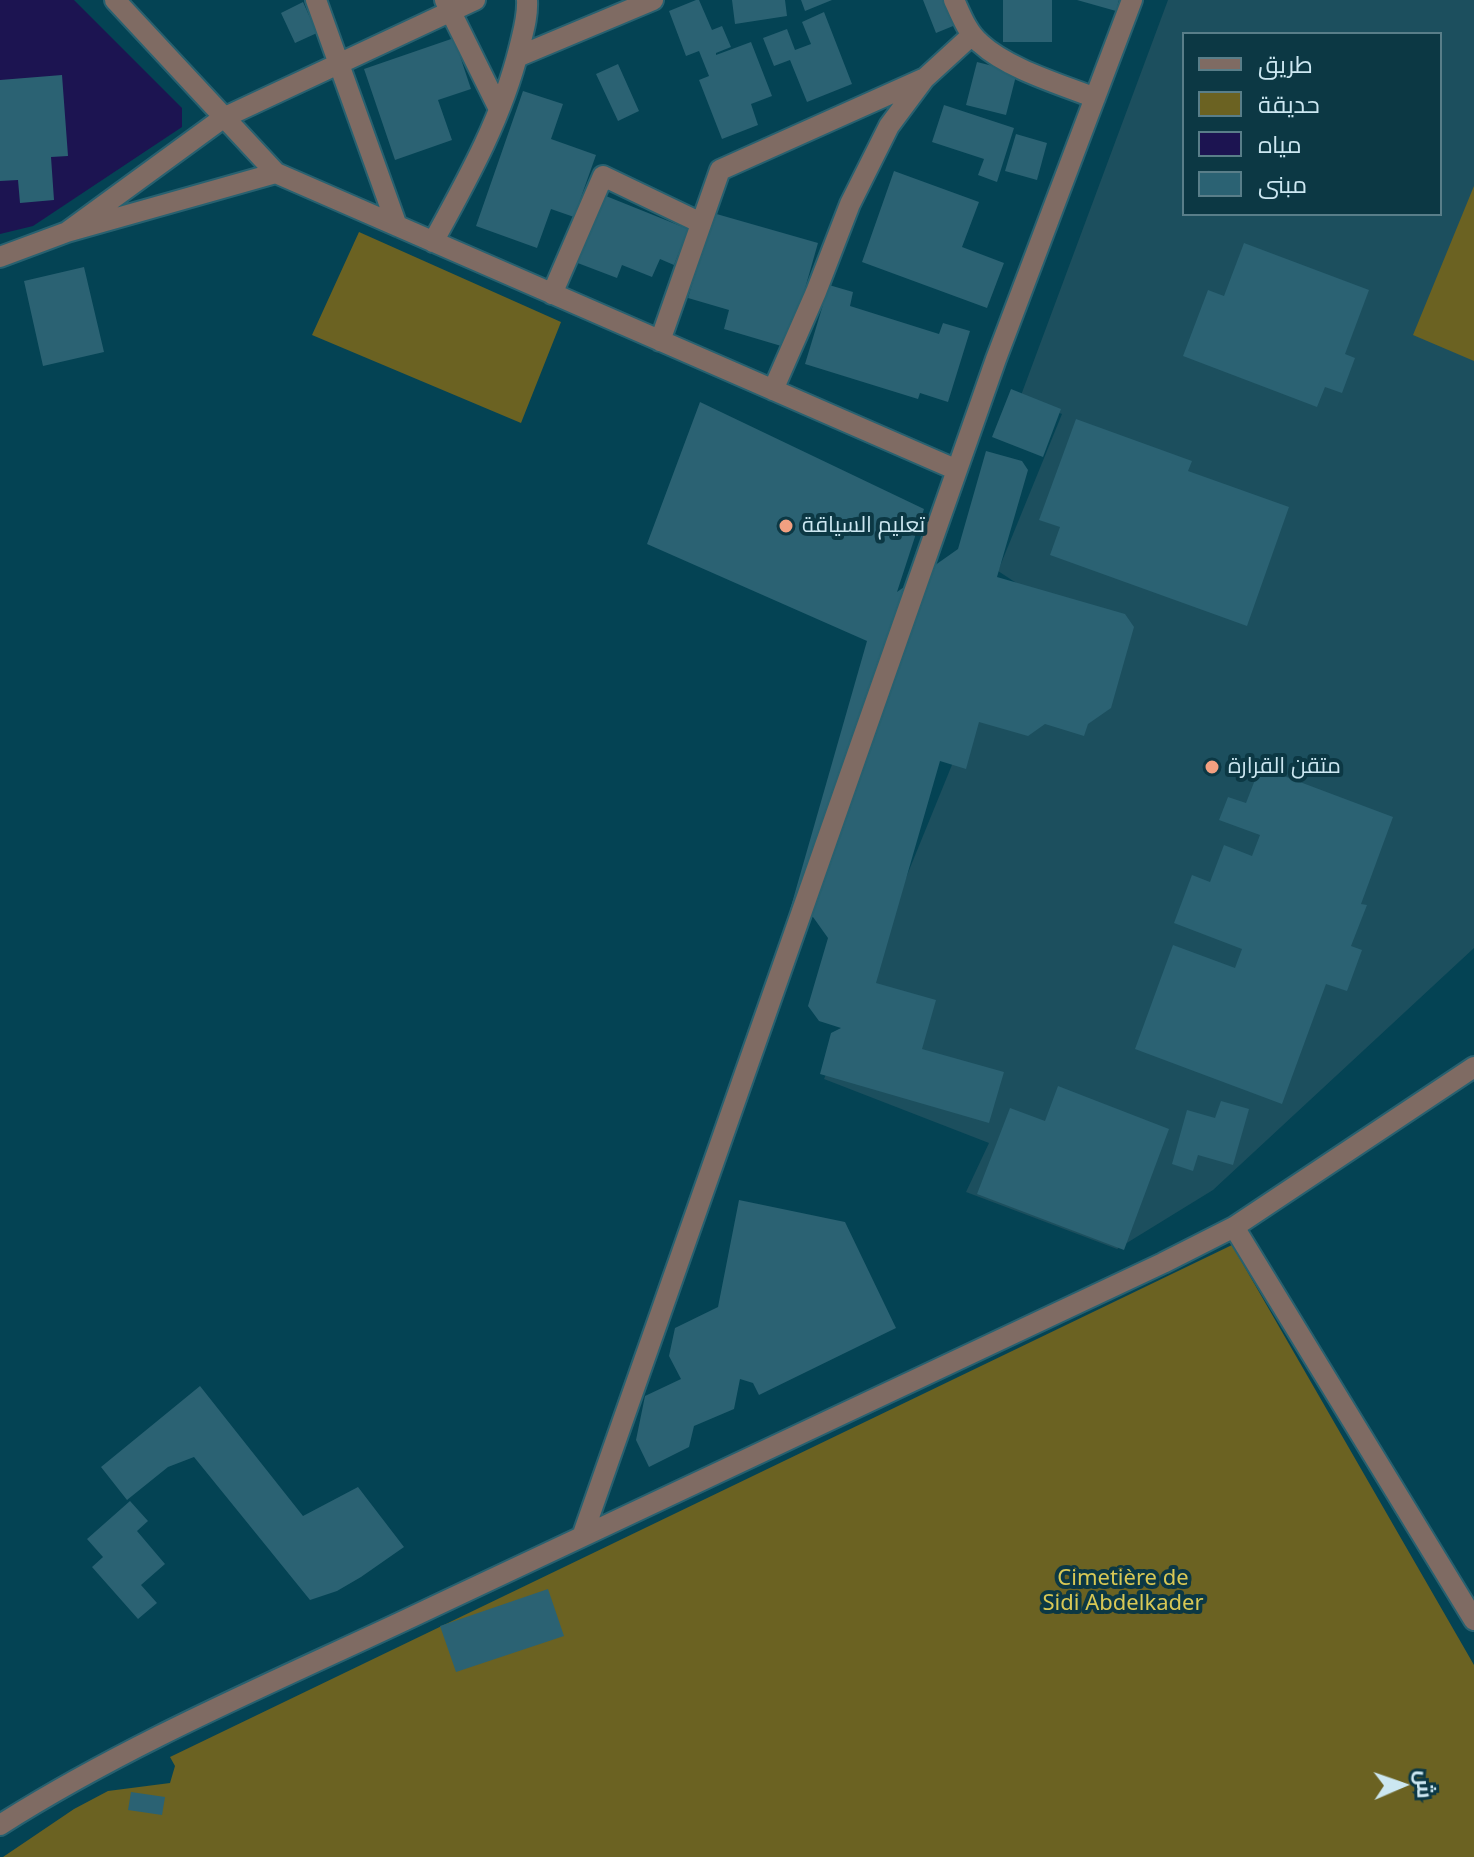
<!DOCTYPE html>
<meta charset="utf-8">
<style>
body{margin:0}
#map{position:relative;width:1474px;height:1857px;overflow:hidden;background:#044354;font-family:"Noto Sans",Cairo,sans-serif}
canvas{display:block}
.legend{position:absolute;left:1182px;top:32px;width:260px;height:184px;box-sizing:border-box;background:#0c3844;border:2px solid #597e89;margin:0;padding:10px 14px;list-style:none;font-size:24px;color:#cce7f1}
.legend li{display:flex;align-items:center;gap:16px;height:40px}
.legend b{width:40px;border:2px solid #597e89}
.north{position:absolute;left:1362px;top:1745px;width:80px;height:80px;-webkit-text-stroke:6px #0c3844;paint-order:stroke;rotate:88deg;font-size:22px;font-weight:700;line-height:32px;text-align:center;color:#cce7f1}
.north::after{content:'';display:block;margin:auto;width:28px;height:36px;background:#cce7f1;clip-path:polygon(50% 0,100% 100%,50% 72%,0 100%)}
</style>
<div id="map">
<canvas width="1474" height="1857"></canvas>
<ul class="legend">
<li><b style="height:10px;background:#7f6b63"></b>طريق</li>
<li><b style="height:22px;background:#6b6222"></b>حديقة</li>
<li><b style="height:22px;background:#1c1451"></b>مياه</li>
<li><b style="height:22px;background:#2b6273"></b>مبنى</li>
</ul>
<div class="north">ش</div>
</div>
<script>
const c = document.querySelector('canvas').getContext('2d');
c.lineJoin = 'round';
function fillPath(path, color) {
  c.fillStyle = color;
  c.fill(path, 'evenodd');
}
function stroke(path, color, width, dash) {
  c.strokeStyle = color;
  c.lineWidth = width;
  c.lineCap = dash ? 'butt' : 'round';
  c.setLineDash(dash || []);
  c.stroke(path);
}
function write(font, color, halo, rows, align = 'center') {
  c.font = font + ' "Noto Sans",Cairo,sans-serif';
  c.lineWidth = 8;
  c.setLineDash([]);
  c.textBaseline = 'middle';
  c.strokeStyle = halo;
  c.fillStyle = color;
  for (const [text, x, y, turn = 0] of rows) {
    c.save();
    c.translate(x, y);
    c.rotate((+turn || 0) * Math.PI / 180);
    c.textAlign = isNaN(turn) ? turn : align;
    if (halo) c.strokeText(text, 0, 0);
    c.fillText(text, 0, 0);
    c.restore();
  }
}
fillPath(new Path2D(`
 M 1168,0 L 1474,0 L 1474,948 L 1213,1190 L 1117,1249 L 966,1192 L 989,1143 L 824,1079 L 1024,588 L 998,571 L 1062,414 L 1020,398 ZM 1184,34 L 1440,34 L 1440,214 L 1184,214 Z`), '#1c4f5e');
fillPath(new Path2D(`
 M 1474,186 L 1474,361 L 1413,335 Z
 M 359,232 L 561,322 L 521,423 L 312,335 Z
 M 1232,1245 L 1474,1665 L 1474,1857 L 3,1857 L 74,1809 L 108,1791 L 170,1783 L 175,1766 L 170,1757 Z`), '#6b6222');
fillPath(new Path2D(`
 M 0,0 L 74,0 L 182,108 L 182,127 L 33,226 L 0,234 Z`), '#1c1451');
fillPath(new Path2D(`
 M 696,0 L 699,0 L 712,30 L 722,26 L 731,47 L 716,53 L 716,55 L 751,42 L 772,96 L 751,104 L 758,125 L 722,139 L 699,80 L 709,76 L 699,51 L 686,56 L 669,11 Z
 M 732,0 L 785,0 L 787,16 L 735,24 Z
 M 801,0 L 832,0 L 805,11 Z
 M 923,0 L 949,0 L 958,24 L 936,33 Z
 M 1003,0 L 1052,0 L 1052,42 L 1003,42 Z
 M 1077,0 L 1119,0 L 1116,11 Z
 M 303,2 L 317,33 L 295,43 L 281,13 Z
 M 824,12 L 852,84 L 807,102 L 790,60 L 774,66 L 763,38 L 787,29 L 795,50 L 811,44 L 802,22 Z
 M 454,38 L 471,89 L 438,100 L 452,140 L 395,160 L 364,69 Z
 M 977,62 L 1017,72 L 1006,115 L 966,105 Z
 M 618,64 L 639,111 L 618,121 L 596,74 Z
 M 62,75 L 68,156 L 51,157 L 54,200 L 20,203 L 18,180 L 0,181 L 0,80 Z
 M 523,91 L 563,104 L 551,139 L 596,155 L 574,217 L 551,209 L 537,248 L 476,226 Z
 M 944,105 L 1014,128 L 997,182 L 978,175 L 984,159 L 932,142 Z
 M 1016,134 L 1047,143 L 1037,180 L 1005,171 Z
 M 894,171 L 979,202 L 962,247 L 1004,263 L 987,308 L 862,262 Z
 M 601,194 L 688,229 L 674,265 L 660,259 L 652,277 L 622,265 L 617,278 L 575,262 Z
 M 713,213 L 818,243 L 788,348 L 724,329 L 729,310 L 688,298 Z
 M 1244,243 L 1369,290 L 1345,354 L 1355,358 L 1342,393 L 1325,387 L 1317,407 L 1183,356 L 1208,290 L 1224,296 Z
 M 84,267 L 104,352 L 43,366 L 24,281 Z
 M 829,285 L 853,292 L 850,306 L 939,334 L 943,323 L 970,331 L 948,402 L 920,393 L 918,399 L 805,364 Z
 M 1011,389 L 1061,409 L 1043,457 L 992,437 Z
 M 700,402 L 924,509 L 897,592 L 958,549 L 986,451 L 1022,461 L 1028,470 L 997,577 L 1125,614 L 1134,627 L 1111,708 L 1088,724 L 1084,736 L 1045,724 L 1028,736 L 979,722 L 966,769 L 940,761 L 876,983 L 936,1000 L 922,1049 L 1004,1072 L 989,1123 L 820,1074 L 831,1033 L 841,1028 L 819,1021 L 808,1006 L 828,938 L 813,917 L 790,910 L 867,641 L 647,544 Z
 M 1076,419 L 1192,461 L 1188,471 L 1289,507 L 1247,626 L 1050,555 L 1060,527 L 1039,520 Z
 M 1260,767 L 1393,817 L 1361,904 L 1367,905 L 1351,946 L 1362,950 L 1347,991 L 1326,984 L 1282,1104 L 1135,1049 L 1173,945 L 1235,968 L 1242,949 L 1174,923 L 1192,875 L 1210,882 L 1224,845 L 1252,856 L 1260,835 L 1219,820 L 1228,797 L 1246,803 Z
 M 1058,1086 L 1169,1129 L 1124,1250 L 977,1194 L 1010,1108 L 1045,1121 Z
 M 1221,1101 L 1249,1109 L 1233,1165 L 1198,1155 L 1193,1171 L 1172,1164 L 1187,1110 L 1215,1118 Z
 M 739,1200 L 845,1222 L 896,1328 L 759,1395 L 753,1383 L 740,1379 L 734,1409 L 694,1426 L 689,1447 L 649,1467 L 636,1440 L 645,1396 L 681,1379 L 669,1356 L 675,1328 L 718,1307 Z
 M 200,1386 L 303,1516 L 358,1487 L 404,1547 L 361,1577 L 337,1591 L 310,1600 L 194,1457 L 168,1467 L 127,1500 L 101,1467 Z
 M 130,1501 L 148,1521 L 137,1531 L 165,1564 L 141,1585 L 157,1603 L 138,1619 L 92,1567 L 103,1557 L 87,1539 Z
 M 548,1589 L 564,1636 L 456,1672 L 440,1626 Z
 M 131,1792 L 165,1797 L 162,1815 L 128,1810 Z`), '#2b6273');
const minor = new Path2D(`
 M 115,0 L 276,173 L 957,470
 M 316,0 L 397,226
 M 445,0 L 499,109
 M 954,0 C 961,15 967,32 980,43 C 1008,69 1060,84 1095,98
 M 517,57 L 653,0
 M 67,232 L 223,118 L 475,0
 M 433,242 C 467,180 502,118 519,49 C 523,32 528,17 527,0
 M 0,257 L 67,232 L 276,173
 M 552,294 L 603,176 L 701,223
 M 660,341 L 720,170 L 923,79
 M 773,390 L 816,292 L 850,204 L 889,126 L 924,79 L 972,35
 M 1234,1227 L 1474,1620
 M 583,1534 L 996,359 L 1132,0
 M 0,1825 C 137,1738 289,1676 435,1606 C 677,1491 920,1377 1163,1263 L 1234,1227 L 1474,1067`);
stroke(minor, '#286170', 24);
stroke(minor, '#7f6b63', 20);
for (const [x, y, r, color] of [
 [786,526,8,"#f2a081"],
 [1212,767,8,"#f2a081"]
]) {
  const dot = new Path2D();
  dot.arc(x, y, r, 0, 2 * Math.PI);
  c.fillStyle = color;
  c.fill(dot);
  stroke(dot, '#0c3844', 3);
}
write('22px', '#cce7f1', '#0c3844', [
 ["تعليم السياقة",802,526],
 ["متقن القرارة",1228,767]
], 'left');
write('22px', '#d8c855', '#0c3844', [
 ["Cimetière de",1123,1579],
 ["Sidi Abdelkader",1123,1604]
]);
</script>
